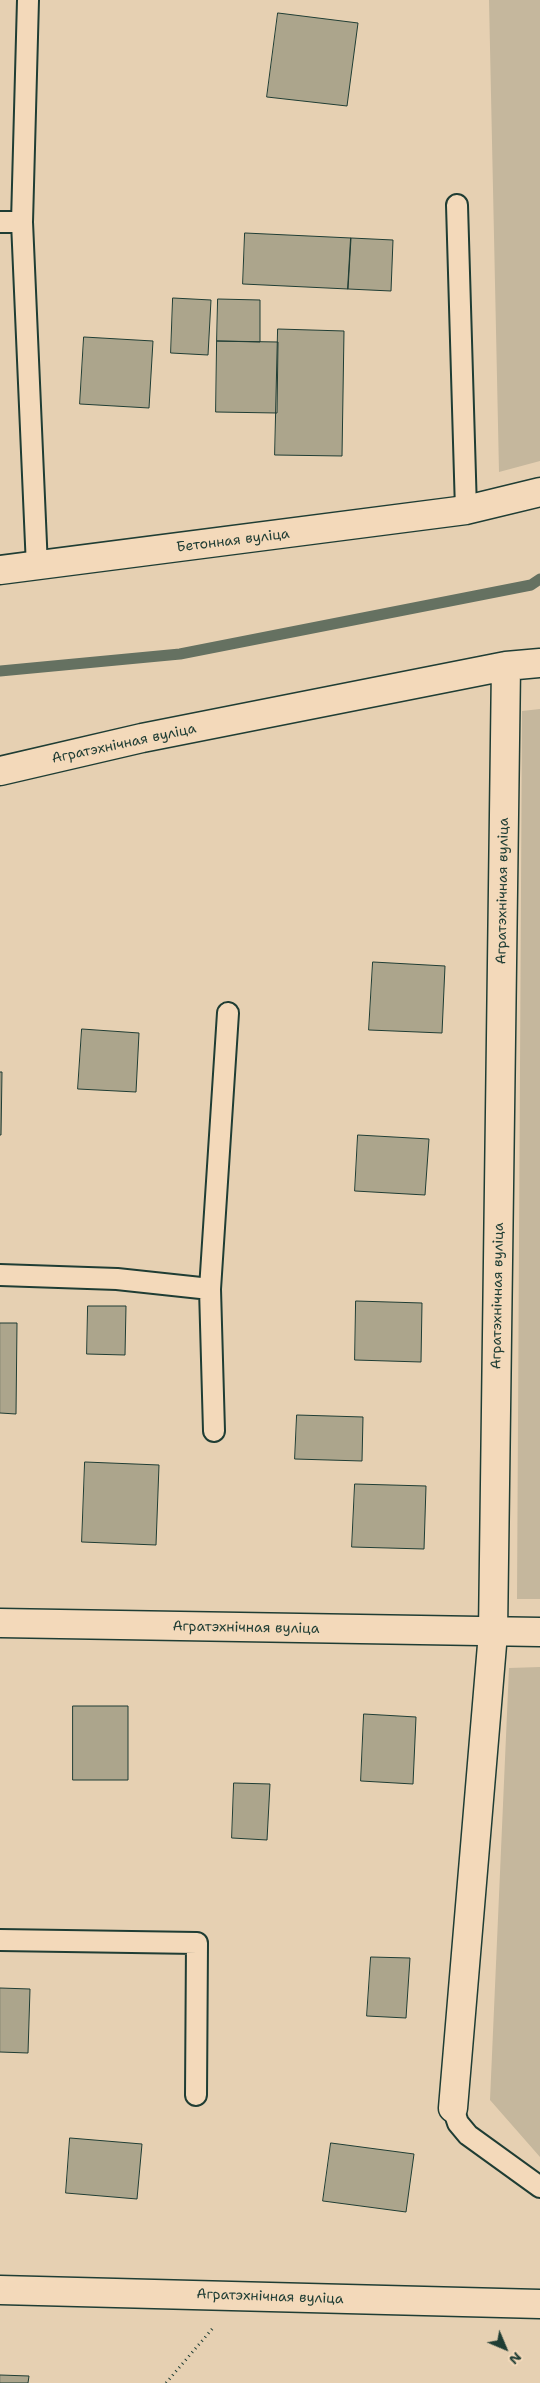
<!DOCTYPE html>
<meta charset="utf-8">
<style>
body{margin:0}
#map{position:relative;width:540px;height:2383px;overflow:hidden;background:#e6d0b2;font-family:"Shantell Sans",sans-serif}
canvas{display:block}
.north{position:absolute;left:480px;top:2323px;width:50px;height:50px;-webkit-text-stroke:4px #f3d9ba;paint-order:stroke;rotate:135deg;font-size:14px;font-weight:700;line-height:20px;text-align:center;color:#1f3d34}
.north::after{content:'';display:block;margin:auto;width:18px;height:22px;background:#1f3d34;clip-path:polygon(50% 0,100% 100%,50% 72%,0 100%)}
</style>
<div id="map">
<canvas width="540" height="2383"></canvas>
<div class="north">N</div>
</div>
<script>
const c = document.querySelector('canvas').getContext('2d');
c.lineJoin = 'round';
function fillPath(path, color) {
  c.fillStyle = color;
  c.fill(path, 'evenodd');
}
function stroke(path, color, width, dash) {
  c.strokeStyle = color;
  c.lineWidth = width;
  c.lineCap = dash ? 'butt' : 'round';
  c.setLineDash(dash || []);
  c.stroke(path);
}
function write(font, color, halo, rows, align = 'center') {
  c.font = font + ' "Shantell Sans",sans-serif';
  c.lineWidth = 4;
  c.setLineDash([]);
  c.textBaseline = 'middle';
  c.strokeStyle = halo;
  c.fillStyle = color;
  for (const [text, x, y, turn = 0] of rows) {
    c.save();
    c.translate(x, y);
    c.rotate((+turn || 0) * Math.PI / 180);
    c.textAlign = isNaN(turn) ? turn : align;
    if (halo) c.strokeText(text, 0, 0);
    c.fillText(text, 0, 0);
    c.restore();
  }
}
fillPath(new Path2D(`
 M 489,0 L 540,0 L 540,461 L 499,472 Z
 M 540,709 L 540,1599 L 517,1599 L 522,711 Z
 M 540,1667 L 540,2157 L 490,2100 L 509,1668 Z`), '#c5b79d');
stroke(new Path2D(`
 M 0,671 L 180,654 L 531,585 L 540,579`), '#657161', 11);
const building = new Path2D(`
 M 278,13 L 358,23 L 347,106 L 267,97 Z
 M 245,233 L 351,238 L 348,289 L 243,284 Z
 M 351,238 L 393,240 L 391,291 L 348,289 Z
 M 173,298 L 211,300 L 208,355 L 171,353 Z
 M 218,299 L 260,300 L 260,342 L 217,341 Z
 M 278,329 L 344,331 L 342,456 L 275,455 Z
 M 84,337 L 153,341 L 149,408 L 80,404 Z
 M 217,341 L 278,342 L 277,413 L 216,412 Z
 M 373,962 L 445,966 L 442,1033 L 369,1030 Z
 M 82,1029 L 139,1033 L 136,1092 L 78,1089 Z
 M 0,1072 L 2,1072 L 1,1135 L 0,1135 Z
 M 358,1135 L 429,1139 L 425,1195 L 355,1191 Z
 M 356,1301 L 422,1303 L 421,1362 L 355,1360 Z
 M 88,1306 L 126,1306 L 125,1355 L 87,1354 Z
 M 0,1323 L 17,1323 L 16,1414 L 0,1413 Z
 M 297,1415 L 363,1417 L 362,1461 L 295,1459 Z
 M 85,1462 L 159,1465 L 156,1545 L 82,1542 Z
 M 355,1484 L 426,1486 L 424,1549 L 352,1547 Z
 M 73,1706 L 128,1706 L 128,1780 L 73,1780 Z
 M 364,1714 L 416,1717 L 413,1784 L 361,1781 Z
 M 234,1783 L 270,1784 L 267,1840 L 232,1838 Z
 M 371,1957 L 410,1958 L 406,2018 L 367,2016 Z
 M 0,1988 L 30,1989 L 28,2053 L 0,2052 Z
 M 70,2138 L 142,2144 L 137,2199 L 66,2193 Z
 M 331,2143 L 414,2154 L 406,2212 L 323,2201 Z
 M 0,2375 L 29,2376 L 28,2383 L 0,2383 Z`);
fillPath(building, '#aca58c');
stroke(building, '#1f3d34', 1);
const service = new Path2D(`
 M 28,0 L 22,222 L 37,567
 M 457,205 L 466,510
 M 0,222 L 22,222
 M 0,1275 L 117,1279 L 210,1289 L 214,1431
 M 210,1289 L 228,1013
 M 0,1940 L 197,1943 L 196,2095
 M 453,2108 L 458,2123 L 468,2135 L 540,2187`);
const minor = new Path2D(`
 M 0,570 L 466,510 L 540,492
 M 0,771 L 142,738 L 506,666 L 540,663
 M 0,1623 L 540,1632
 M 453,2108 L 493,1633 L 506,666
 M 0,2290 L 540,2304`);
stroke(service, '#1f3d34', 24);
stroke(minor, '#1f3d34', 31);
stroke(new Path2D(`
 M 166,2383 L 213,2328`), '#1f3d34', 3, [1, 4]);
stroke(service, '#f3d9ba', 20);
stroke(minor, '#f3d9ba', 28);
write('14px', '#1f3d34', '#f3d9ba', [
 ["Бетонная вуліца",233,541,-7],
 ["Агратэхнічная вуліца",124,744,-12],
 ["Агратэхнічная вуліца",503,891,-89],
 ["Агратэхнічная вуліца",498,1296,-89],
 ["Агратэхнічная вуліца",246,1628,1],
 ["Агратэхнічная вуліца",270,2297,2]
]);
</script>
